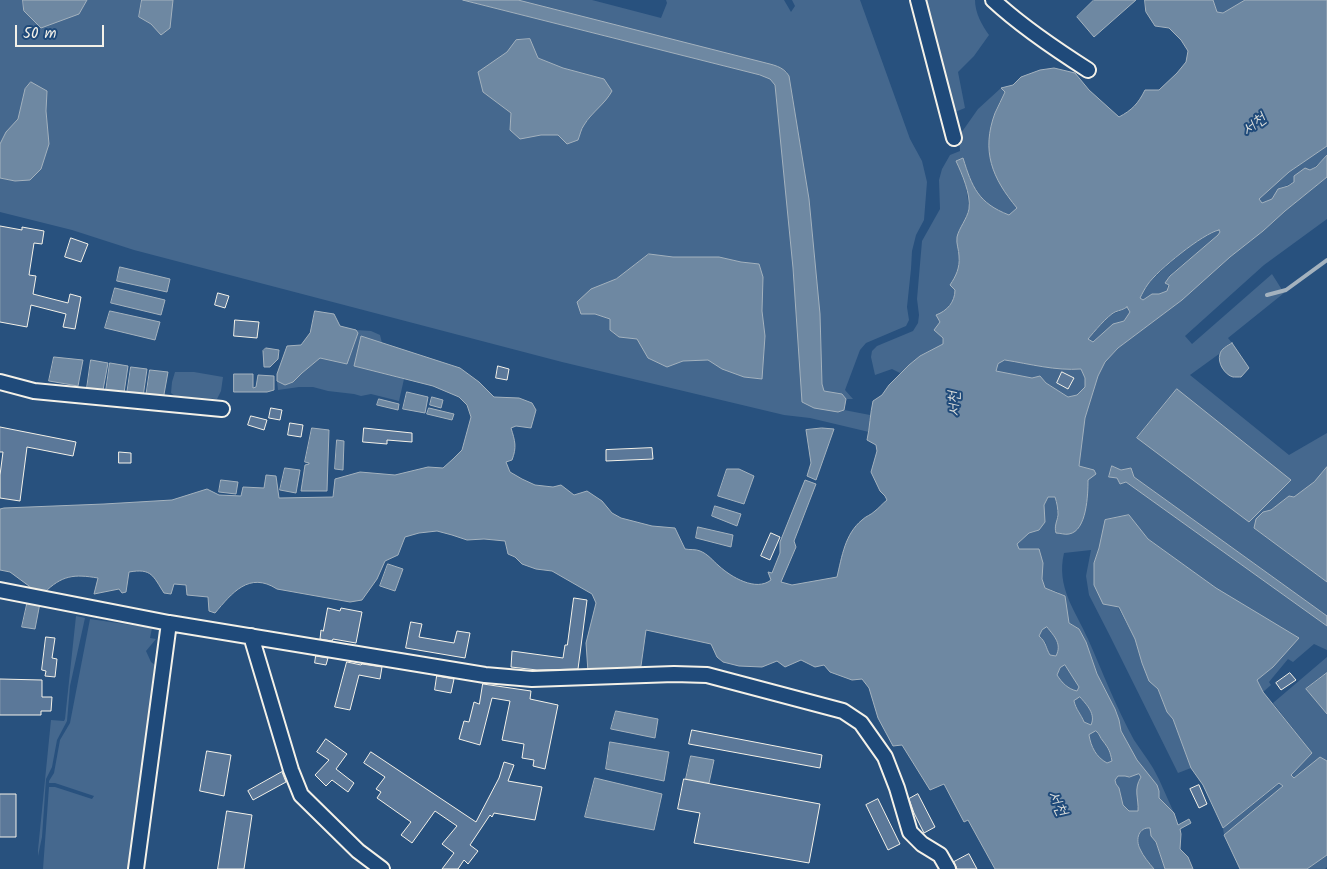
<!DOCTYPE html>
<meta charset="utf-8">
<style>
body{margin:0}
#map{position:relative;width:1327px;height:869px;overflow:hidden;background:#28517e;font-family:Kalam,sans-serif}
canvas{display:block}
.scale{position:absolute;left:15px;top:25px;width:89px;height:22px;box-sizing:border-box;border:2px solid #f4f1e8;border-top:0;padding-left:6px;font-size:15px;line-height:18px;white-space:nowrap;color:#f4f1e8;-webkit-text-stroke:4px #1f4a7a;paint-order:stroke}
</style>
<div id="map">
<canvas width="1327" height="869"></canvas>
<div class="scale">50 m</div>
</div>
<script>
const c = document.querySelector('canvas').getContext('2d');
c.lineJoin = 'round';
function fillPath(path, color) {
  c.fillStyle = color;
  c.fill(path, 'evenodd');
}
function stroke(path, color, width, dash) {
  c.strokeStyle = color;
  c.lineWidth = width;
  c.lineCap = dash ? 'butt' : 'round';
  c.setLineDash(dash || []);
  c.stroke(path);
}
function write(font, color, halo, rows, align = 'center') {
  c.font = font + ' Kalam,"Poor Story",sans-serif';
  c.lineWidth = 4;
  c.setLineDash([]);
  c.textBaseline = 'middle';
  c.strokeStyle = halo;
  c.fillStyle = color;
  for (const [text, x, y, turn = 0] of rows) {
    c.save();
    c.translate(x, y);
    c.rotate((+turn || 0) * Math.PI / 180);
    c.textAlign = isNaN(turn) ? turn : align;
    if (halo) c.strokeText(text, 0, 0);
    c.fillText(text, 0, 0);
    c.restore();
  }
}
fillPath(new Path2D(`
 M 0,0 L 23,0 L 24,11 L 79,14 L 87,0 L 142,0 L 139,17 L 151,24 L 172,4 L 173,0 L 463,0 L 760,75 L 770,79 L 775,85 L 793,268 L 802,402 L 838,412 L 844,410 L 870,415 L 871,422 L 869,432 L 810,418 L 784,415 L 562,362 L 134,250 L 72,230 L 0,212 L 0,178 L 15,181 L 46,126 L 46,111 L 47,91 L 25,89 L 18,119 L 6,132 L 0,144 ZM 507,52 L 538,58 L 563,68 L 604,79 L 593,114 L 583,126 L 578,140 L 558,135 L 541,135 L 483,92 L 478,73 ZM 649,254 L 673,257 L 719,257 L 741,262 L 759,264 L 763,277 L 762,311 L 765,336 L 761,379 L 744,377 L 722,369 L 708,360 L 683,361 L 667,367 L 648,358 L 637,339 L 619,337 L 611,330 L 610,319 L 595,314 L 581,314 L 591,289 L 616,279 Z
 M 518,0 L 592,0 L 661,18 L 667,3 L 666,0 L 784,0 L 791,12 L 795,6 L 792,0 L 860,0 L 910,139 L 922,161 L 927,182 L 924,220 L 916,235 L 912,251 L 911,269 L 907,307 L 909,320 L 906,326 L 866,343 L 860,350 L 845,390 L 853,399 L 846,399 L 842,394 L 824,391 L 822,384 L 820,314 L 809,199 L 789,76 L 786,71 Z
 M 923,0 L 975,0 C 975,13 982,25 989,35 L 974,56 L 958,72 L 965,108 L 955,112 L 929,27 Z
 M 1213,0 L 1245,0 L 1223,13 L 1217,12 Z
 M 1001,88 L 1005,91 L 995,112 L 990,132 L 989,155 L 1007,196 L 1017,208 L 1009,215 C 978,203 972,188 963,158 L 956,161 L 966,186 L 969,208 L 957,245 L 959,256 L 958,270 L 955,277 L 955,297 L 945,311 L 941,322 L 943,344 L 920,356 L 900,373 L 892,369 L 875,375 L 871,357 L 872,351 L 877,346 L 913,331 L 918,323 L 919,315 L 917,299 L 922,241 L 940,209 L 939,180 L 942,169 L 950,155 L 960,151 L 959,136 L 978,109 Z
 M 1327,146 L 1327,155 C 1320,164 1293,185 1282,187 L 1272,199 L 1262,203 L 1258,199 L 1289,172 Z
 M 1327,177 L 1327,219 L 1264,265 L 1185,336 L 1192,344 L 1272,274 L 1284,293 L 1228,338 L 1232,343 L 1224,348 L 1219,354 L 1190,375 L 1289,455 L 1327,433 L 1327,467 L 1314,482 L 1294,497 L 1289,496 L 1271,510 L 1262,512 L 1254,528 L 1327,582 L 1327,616 L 1134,477 L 1131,468 L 1121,470 L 1112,466 L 1109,477 L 1117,478 L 1120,484 L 1126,482 L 1327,626 L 1327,651 L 1327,650 L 1314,644 L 1293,662 L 1288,659 L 1269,682 L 1271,685 L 1263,692 L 1257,680 L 1273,667 L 1216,588 L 1148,539 L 1129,515 L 1099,548 L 1094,563 L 1135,639 L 1142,663 L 1149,680 L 1158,689 L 1167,712 L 1173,719 L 1191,768 L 1178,773 L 1110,636 L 1089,595 L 1086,576 L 1091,550 L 1064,553 C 1056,587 1075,610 1088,639 C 1103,673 1116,707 1134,740 C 1140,749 1147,758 1153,768 C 1161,782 1167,798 1174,813 L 1159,798 L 1157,785 L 1142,768 L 1131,750 L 1121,731 L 1119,720 L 1115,709 L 1097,674 L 1086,642 L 1079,629 L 1069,623 L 1058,592 L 1045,588 L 1042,579 L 1043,563 L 1019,549 L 1017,544 L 1029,533 L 1039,530 L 1044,522 L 1044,505 L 1048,496 L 1055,497 C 1058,508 1058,516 1055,527 L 1081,523 L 1088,496 L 1088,479 L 1094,470 L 1079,466 L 1085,418 L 1098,376 L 1105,362 L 1118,348 L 1182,300 L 1230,257 L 1263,231 L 1285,211 Z
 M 1219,230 L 1220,232 L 1218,235 L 1169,276 L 1167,291 L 1159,294 L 1152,294 L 1143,300 L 1140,298 L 1148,283 L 1182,252 L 1205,236 Z
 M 1127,307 L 1130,312 L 1124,321 L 1113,324 L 1093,342 L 1087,339 C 1094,332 1101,324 1108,317 C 1114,312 1121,312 1127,307 Z
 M 356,330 L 371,331 L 380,335 L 382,343 L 361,336 L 354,366 L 404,379 L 399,401 L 371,394 L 361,396 L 354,394 L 328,391 L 313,387 L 299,387 L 278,390 L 277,381 L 285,385 L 293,382 L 302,373 L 320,358 L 347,364 L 358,333 Z
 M 1005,360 C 1030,364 1056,371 1081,369 L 1085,378 L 1085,388 L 1077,395 L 1068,397 L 1046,383 L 1040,376 L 1032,378 L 996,371 L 998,364 Z
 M 175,372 L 194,372 L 223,377 L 221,391 L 217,399 L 175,396 L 171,393 L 172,382 Z
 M 76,616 L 85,618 L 70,686 L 67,721 L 57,740 L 52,767 L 46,779 L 42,837 L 38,856 L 38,850 L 51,720 L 64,721 L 65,719 Z
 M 90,619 L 152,628 L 150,638 L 156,639 L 146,651 L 151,662 L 155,665 L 155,672 L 152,684 L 154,696 L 130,869 L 43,869 L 49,787 L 55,787 L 92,799 L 94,796 L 55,783 L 49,783 L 49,781 L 54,773 L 60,740 L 70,723 Z
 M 1047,627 C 1055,637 1062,643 1056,656 L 1050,655 L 1047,650 L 1046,643 L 1039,636 L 1042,630 Z
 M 1327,657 L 1327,673 L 1306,689 L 1327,714 L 1327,761 L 1320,757 L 1294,778 L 1291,775 L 1312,753 L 1273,703 Z
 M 1065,665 L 1079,687 L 1077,692 C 1068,689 1062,683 1057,675 L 1060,668 Z
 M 1080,697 C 1087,705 1096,714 1091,725 L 1084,722 C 1081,714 1076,709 1074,700 Z
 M 1096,731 C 1100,734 1100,738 1103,741 C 1109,749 1110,751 1112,761 L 1107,763 C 1096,757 1091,747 1089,735 Z
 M 1139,774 L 1142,777 L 1138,782 L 1138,811 L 1129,812 L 1123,805 L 1119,788 L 1116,784 L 1115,780 L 1117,776 L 1125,776 L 1129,777 Z
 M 1280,783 L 1283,786 L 1224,835 L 1223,828 Z
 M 1145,828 L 1150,828 L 1151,836 L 1156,842 L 1165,869 L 1154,869 C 1145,859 1129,838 1145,828 Z
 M 1327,855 L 1327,867 L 1325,869 L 1307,869 Z`), '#45688e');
const water = new Path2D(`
 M 23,0 L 87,0 L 79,14 L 41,28 L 24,11 Z
 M 142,0 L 173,0 L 170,28 L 161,35 L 151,24 L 139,17 Z
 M 463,0 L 518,0 L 762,62 C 773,65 783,66 789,76 L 809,199 L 820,314 L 822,384 L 824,391 L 842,394 L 846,399 L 844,410 L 838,412 L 814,408 L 802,402 L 793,268 L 775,85 L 770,79 L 760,75 Z
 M 1094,0 L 1136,0 L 1094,37 L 1077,17 Z
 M 1145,0 L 1213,0 L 1217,12 L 1223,13 L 1245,0 L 1327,0 L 1327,146 L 1289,172 L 1259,199 L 1262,203 L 1272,199 L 1278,189 L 1288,186 L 1294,182 L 1294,176 L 1305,168 L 1310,170 L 1316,167 L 1327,155 L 1327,177 L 1285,211 L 1263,231 L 1230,257 L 1182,300 L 1118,348 L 1105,362 L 1098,376 L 1085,418 L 1079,466 L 1094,470 L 1096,474 L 1088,480 C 1088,494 1087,531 1069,534 C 1065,535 1060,533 1056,533 C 1054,526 1057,522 1058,515 C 1058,509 1057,503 1055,497 L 1048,497 L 1044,505 L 1045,522 L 1039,530 L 1029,533 L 1017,544 L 1019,549 L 1039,549 L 1043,563 L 1042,579 L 1045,588 L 1065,596 L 1069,623 L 1079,629 L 1086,642 L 1097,674 L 1115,709 L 1119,720 L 1121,731 L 1137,760 L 1157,785 L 1159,791 L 1159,798 L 1174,813 L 1178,825 L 1189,819 L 1191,823 L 1180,829 L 1181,834 L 1180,849 L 1188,857 L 1193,869 L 1165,869 L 1156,842 L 1151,836 L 1150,828 C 1139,827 1135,839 1140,849 C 1143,856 1149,863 1154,869 L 995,869 L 968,820 L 964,822 L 944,784 L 930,790 L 902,745 L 893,746 L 878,718 L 869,688 L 862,679 L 852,680 L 830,672 L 824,665 L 815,667 L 801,660 L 785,667 L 777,661 L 762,667 L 739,666 L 723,662 L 717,657 L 711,644 L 646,630 L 641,666 L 588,672 L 586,643 L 596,603 L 592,594 L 552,571 L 536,569 L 522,564 L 515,557 L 508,554 L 505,541 L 484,539 L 467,540 L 452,535 L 437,531 L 419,533 L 405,537 L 398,555 L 385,561 L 377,579 L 362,600 L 350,602 L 277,589 C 249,571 232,593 215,613 L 209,611 L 208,597 L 187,595 L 186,585 L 174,584 L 171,594 L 164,593 C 153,576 152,568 129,572 L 126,592 L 122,593 L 119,589 L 94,594 L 98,578 C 74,574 62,575 44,593 L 30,590 L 29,586 L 10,572 L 0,570 L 0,509 L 4,508 L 104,504 L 172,500 L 207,489 L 219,495 L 241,496 L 243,487 L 264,488 L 266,475 L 276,476 L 279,498 L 333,497 L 335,479 L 360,472 L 395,475 L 428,467 L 443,468 L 453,459 L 462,450 L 471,417 L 467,405 L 459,397 L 433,386 L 354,366 L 361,336 L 460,368 L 479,382 L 494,397 L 519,398 L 532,403 L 536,410 L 531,428 L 516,426 L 511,428 C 515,441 517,447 512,460 L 506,462 L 510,472 L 522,479 L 535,485 L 553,487 L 561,485 L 574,495 L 587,491 L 602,501 L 612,513 L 621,518 L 652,526 L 675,528 L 685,549 C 690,550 696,549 700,551 C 708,554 713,561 719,566 C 731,577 756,592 771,580 L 768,572 L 772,573 L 780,553 L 780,542 L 805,480 L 816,484 L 794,541 L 796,547 L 781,582 L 792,585 L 837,577 C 842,556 845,534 862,520 C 866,516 871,515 875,511 C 879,508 882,504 887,500 L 885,496 L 880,491 L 871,472 L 877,451 L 876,445 L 867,440 C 870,427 870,414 873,401 L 882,395 L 889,385 L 909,365 L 920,356 L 943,344 L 943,338 L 934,330 L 940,322 L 936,315 C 947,311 955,302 955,290 L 950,285 C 956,276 960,268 959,256 C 959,250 956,244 957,237 C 959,228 967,219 969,209 C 971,194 962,174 956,161 L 963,158 C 972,187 978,203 1009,215 L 1017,208 C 992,178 981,151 995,113 C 998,106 1002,99 1005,92 L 1001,88 L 1013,85 L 1021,77 L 1040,70 L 1054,68 L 1075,73 L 1089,90 L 1119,117 C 1132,110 1138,104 1145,90 L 1159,90 L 1177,73 L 1186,62 L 1188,51 L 1181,40 L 1169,28 L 1155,26 L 1146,12 ZM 1219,230 L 1220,232 L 1218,235 L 1170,276 L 1165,283 L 1169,285 L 1167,291 L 1159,294 L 1152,294 L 1143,300 L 1140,298 C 1142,294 1145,288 1148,284 C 1157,271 1203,233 1219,230 ZM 1127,307 L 1130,312 L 1124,321 L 1113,324 L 1093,342 L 1088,339 C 1093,333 1108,315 1115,312 C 1120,310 1123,310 1127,307 ZM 1005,360 C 1030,364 1056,371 1081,369 L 1085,378 L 1085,387 L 1077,395 L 1068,397 L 1046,383 L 1040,376 L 1032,378 L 996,371 L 998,364 ZM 1047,627 C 1055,637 1062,644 1056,656 L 1050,655 C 1045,647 1047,643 1039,636 L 1042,630 ZM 1065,665 L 1079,687 L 1077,691 C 1068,689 1062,683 1057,675 L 1060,668 ZM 1080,697 C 1087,705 1096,714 1091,725 L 1084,722 C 1081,714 1076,710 1074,701 ZM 1096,731 C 1100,734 1100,738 1103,741 C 1109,749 1110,751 1112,761 L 1107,763 C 1096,757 1091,747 1089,735 ZM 1139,774 L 1141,777 C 1133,790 1139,798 1138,811 L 1129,811 L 1123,805 L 1119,788 L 1116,784 L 1115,780 L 1118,776 L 1125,776 L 1129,777 Z
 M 530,39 L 538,58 L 563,68 L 604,79 L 612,91 C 605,104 592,112 584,125 C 581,129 580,135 578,140 L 567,144 L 558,135 L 541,135 L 520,139 L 510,130 L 511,113 L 483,92 L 478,72 L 507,52 L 516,40 Z
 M 31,82 L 47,91 L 46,111 L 49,144 L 41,169 L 30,180 L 15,181 L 0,178 L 0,144 L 6,132 L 18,119 L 25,89 Z
 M 649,254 L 673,257 L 719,257 L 741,262 L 759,264 L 763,277 L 762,311 L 765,336 L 762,379 L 744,377 L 722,369 L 708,360 L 683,361 L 667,367 L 648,358 L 637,339 L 619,337 L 610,330 L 610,319 L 595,314 L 581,314 L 577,302 L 591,289 L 616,279 Z
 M 120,267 L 170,279 L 167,292 L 117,281 Z
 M 115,288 L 165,300 L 161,315 L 111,303 Z
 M 110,311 L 160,322 L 155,340 L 105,328 Z
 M 315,311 L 334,314 L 340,326 L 356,330 L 358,333 L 347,364 L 320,358 L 302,373 L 293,382 L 285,385 L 277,381 L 277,374 L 287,346 L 301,345 L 310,333 Z
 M 1232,343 L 1249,368 L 1241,377 C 1240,377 1234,377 1233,377 C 1225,375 1217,363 1220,354 C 1221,349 1227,346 1232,343 Z
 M 266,348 L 279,350 L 278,359 L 270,367 L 264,367 L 263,351 Z
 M 54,357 L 83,360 L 78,386 L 49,381 Z
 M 91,360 L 108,363 L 103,390 L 87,388 Z
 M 110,363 L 128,366 L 124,393 L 106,391 Z
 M 131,367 L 147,369 L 143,397 L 127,394 Z
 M 150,370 L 168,372 L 163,400 L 146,397 Z
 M 234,374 L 253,374 L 253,388 L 256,387 L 258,375 L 274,376 L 274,390 L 267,392 L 234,392 Z
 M 1177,389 L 1291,480 L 1249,522 L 1137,438 Z
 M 407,392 L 428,397 L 425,413 L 403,409 Z
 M 432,397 L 443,400 L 441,408 L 430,405 Z
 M 379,399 L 399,404 L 398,410 L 377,405 Z
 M 429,408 L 454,414 L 452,420 L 427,414 Z
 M 312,428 L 329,430 L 327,491 L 301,491 L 305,465 L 309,464 L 309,463 L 305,462 Z
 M 822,428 L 834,429 L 816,480 L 807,476 L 811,463 L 806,430 Z
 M 337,440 L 344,441 L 343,470 L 335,469 Z
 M 1112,466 L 1121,470 L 1131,468 L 1134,477 L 1327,616 L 1327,626 L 1126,482 L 1120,484 L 1117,478 L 1109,477 Z
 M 1327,467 L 1327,582 L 1254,528 L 1256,519 L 1263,512 L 1271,510 L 1289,496 L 1294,497 L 1314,482 Z
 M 285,468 L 300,470 L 296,493 L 280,490 Z
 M 727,469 L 739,469 L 754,476 L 744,504 L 718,496 Z
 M 221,480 L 238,482 L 236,494 L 219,492 Z
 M 715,506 L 741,514 L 737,526 L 712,516 Z
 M 1129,515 L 1148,539 L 1216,588 L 1299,638 L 1273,667 L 1257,680 L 1263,692 L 1312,753 L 1291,775 L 1294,778 L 1320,757 L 1327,761 L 1327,855 L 1307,869 L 1240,869 L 1224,835 L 1283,786 L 1279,783 L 1223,828 L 1203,785 L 1191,768 L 1173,719 L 1167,712 L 1158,689 L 1149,681 L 1142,663 L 1135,639 L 1119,607 L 1103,604 L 1094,585 L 1094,563 L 1099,548 L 1105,520 Z
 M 698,527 L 733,535 L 731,547 L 696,538 Z
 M 388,564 L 403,569 L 395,591 L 380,586 Z
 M 28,600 L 40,603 L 35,629 L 22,627 Z
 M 1327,673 L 1327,714 L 1306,689 Z
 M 616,711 L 658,719 L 655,738 L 611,729 Z
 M 610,742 L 669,752 L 664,781 L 606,769 Z
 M 691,756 L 714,760 L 709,783 L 686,779 Z
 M 595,778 L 662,794 L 654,830 L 585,817 Z`);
fillPath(water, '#6e88a2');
stroke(water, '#a4b2be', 1);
stroke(new Path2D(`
 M 1267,295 L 1286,290 L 1327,260`), '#a4b2be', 4);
const building = new Path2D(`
 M 0,226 L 22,230 L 22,227 L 44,231 L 42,244 L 34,243 L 29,275 L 36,276 L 33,294 L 68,303 L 70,294 L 81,297 L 75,329 L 63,327 L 66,314 L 31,305 L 27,327 L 0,322 Z
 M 71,238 L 88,244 L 81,262 L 65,257 Z
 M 218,293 L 229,296 L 225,308 L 215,305 Z
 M 235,320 L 259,322 L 257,338 L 234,336 Z
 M 498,366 L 509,369 L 507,380 L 496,378 Z
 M 1062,372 L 1074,378 L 1068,389 L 1057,383 Z
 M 271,408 L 282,410 L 280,420 L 269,418 Z
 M 251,416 L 267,420 L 264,430 L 248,425 Z
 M 290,423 L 303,425 L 301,437 L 288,435 Z
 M 0,427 L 76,442 L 73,456 L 27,447 L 20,501 L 0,498 L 0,475 L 3,452 L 0,452 Z
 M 364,428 L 412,433 L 412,442 L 387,440 L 387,444 L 363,442 Z
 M 652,448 L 653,459 L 606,461 L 606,450 Z
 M 119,452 L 131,453 L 131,463 L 119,463 Z
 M 771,533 L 780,537 L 770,560 L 761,556 Z
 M 574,598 L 587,600 L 578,669 L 537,670 L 511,667 L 512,651 L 563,658 L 565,645 L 567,645 Z
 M 328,608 L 340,611 L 341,608 L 362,612 L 356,643 L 333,639 L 332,641 L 320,639 L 321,630 L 323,631 Z
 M 411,622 L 422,624 L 419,637 L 454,643 L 457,631 L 470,633 L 465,658 L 406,648 Z
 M 46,637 L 55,638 L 52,658 L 57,659 L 55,677 L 45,676 L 46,671 L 42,670 Z
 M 316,656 L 328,658 L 326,665 L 315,663 Z
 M 347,662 L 361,665 L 362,664 L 382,667 L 380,679 L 359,675 L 350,710 L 335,707 Z
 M 1290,673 L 1296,680 L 1281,690 L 1276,683 Z
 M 437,676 L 454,679 L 451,693 L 435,690 Z
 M 0,679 L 42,680 L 42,697 L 52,697 L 51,711 L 41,711 L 41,715 L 0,715 Z
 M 483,684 L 531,691 L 530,699 L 558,705 L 545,769 L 533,766 L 534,760 L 522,758 L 524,744 L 502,740 L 510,701 L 492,698 L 480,745 L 459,739 L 464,721 L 469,722 L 474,702 L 479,704 Z
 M 692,730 L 822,755 L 820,768 L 689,744 Z
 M 326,739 L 347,754 L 336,769 L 354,783 L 348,792 L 332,780 L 326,786 L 315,775 L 329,760 L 317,752 Z
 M 207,751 L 231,755 L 224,796 L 200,791 Z
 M 371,752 L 476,822 L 499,778 L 504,762 L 514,765 L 508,781 L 542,787 L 535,820 L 494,813 L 492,817 L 490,815 L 470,845 L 478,851 L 468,864 L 464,860 L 458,869 L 442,869 L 454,853 L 442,844 L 457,826 L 435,811 L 412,843 L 401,835 L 411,822 L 377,798 L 381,792 L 376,789 L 385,777 L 364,763 Z
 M 282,772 L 286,782 L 253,800 L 248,791 Z
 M 684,779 L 820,804 L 809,863 L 694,843 L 700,813 L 678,809 Z
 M 1199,785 L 1207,804 L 1199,808 L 1190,789 Z
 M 0,794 L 16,794 L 16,837 L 0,837 Z
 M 918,794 L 935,827 L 924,833 L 914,813 L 909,799 Z
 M 878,799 L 900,844 L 888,850 L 866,805 Z
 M 227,811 L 252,815 L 244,869 L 218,869 Z
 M 969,854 L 977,869 L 957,869 L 954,862 Z`);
fillPath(building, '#5b7899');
stroke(building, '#f4f1e8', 1);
const street = new Path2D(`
 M 918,0 L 954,138
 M 993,0 C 1022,27 1055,49 1088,70
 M 0,382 L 34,391 L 222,409
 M 0,590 L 169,623 L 485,675 L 532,679 L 674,674 L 707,675 L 843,711 L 861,723 L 885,757 L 897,788 L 910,832 L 922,844 L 940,855 L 948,869
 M 251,636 L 291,770 L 301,795 L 358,851 L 382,869
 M 136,869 L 169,623`);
stroke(street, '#f4f1e8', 18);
stroke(street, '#1f4a7a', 14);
write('italic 16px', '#d9dcda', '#1f4a7a', [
 ["서천",1255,126,-38],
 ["서천",956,404,-91],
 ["서천",1056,804,64]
]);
</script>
